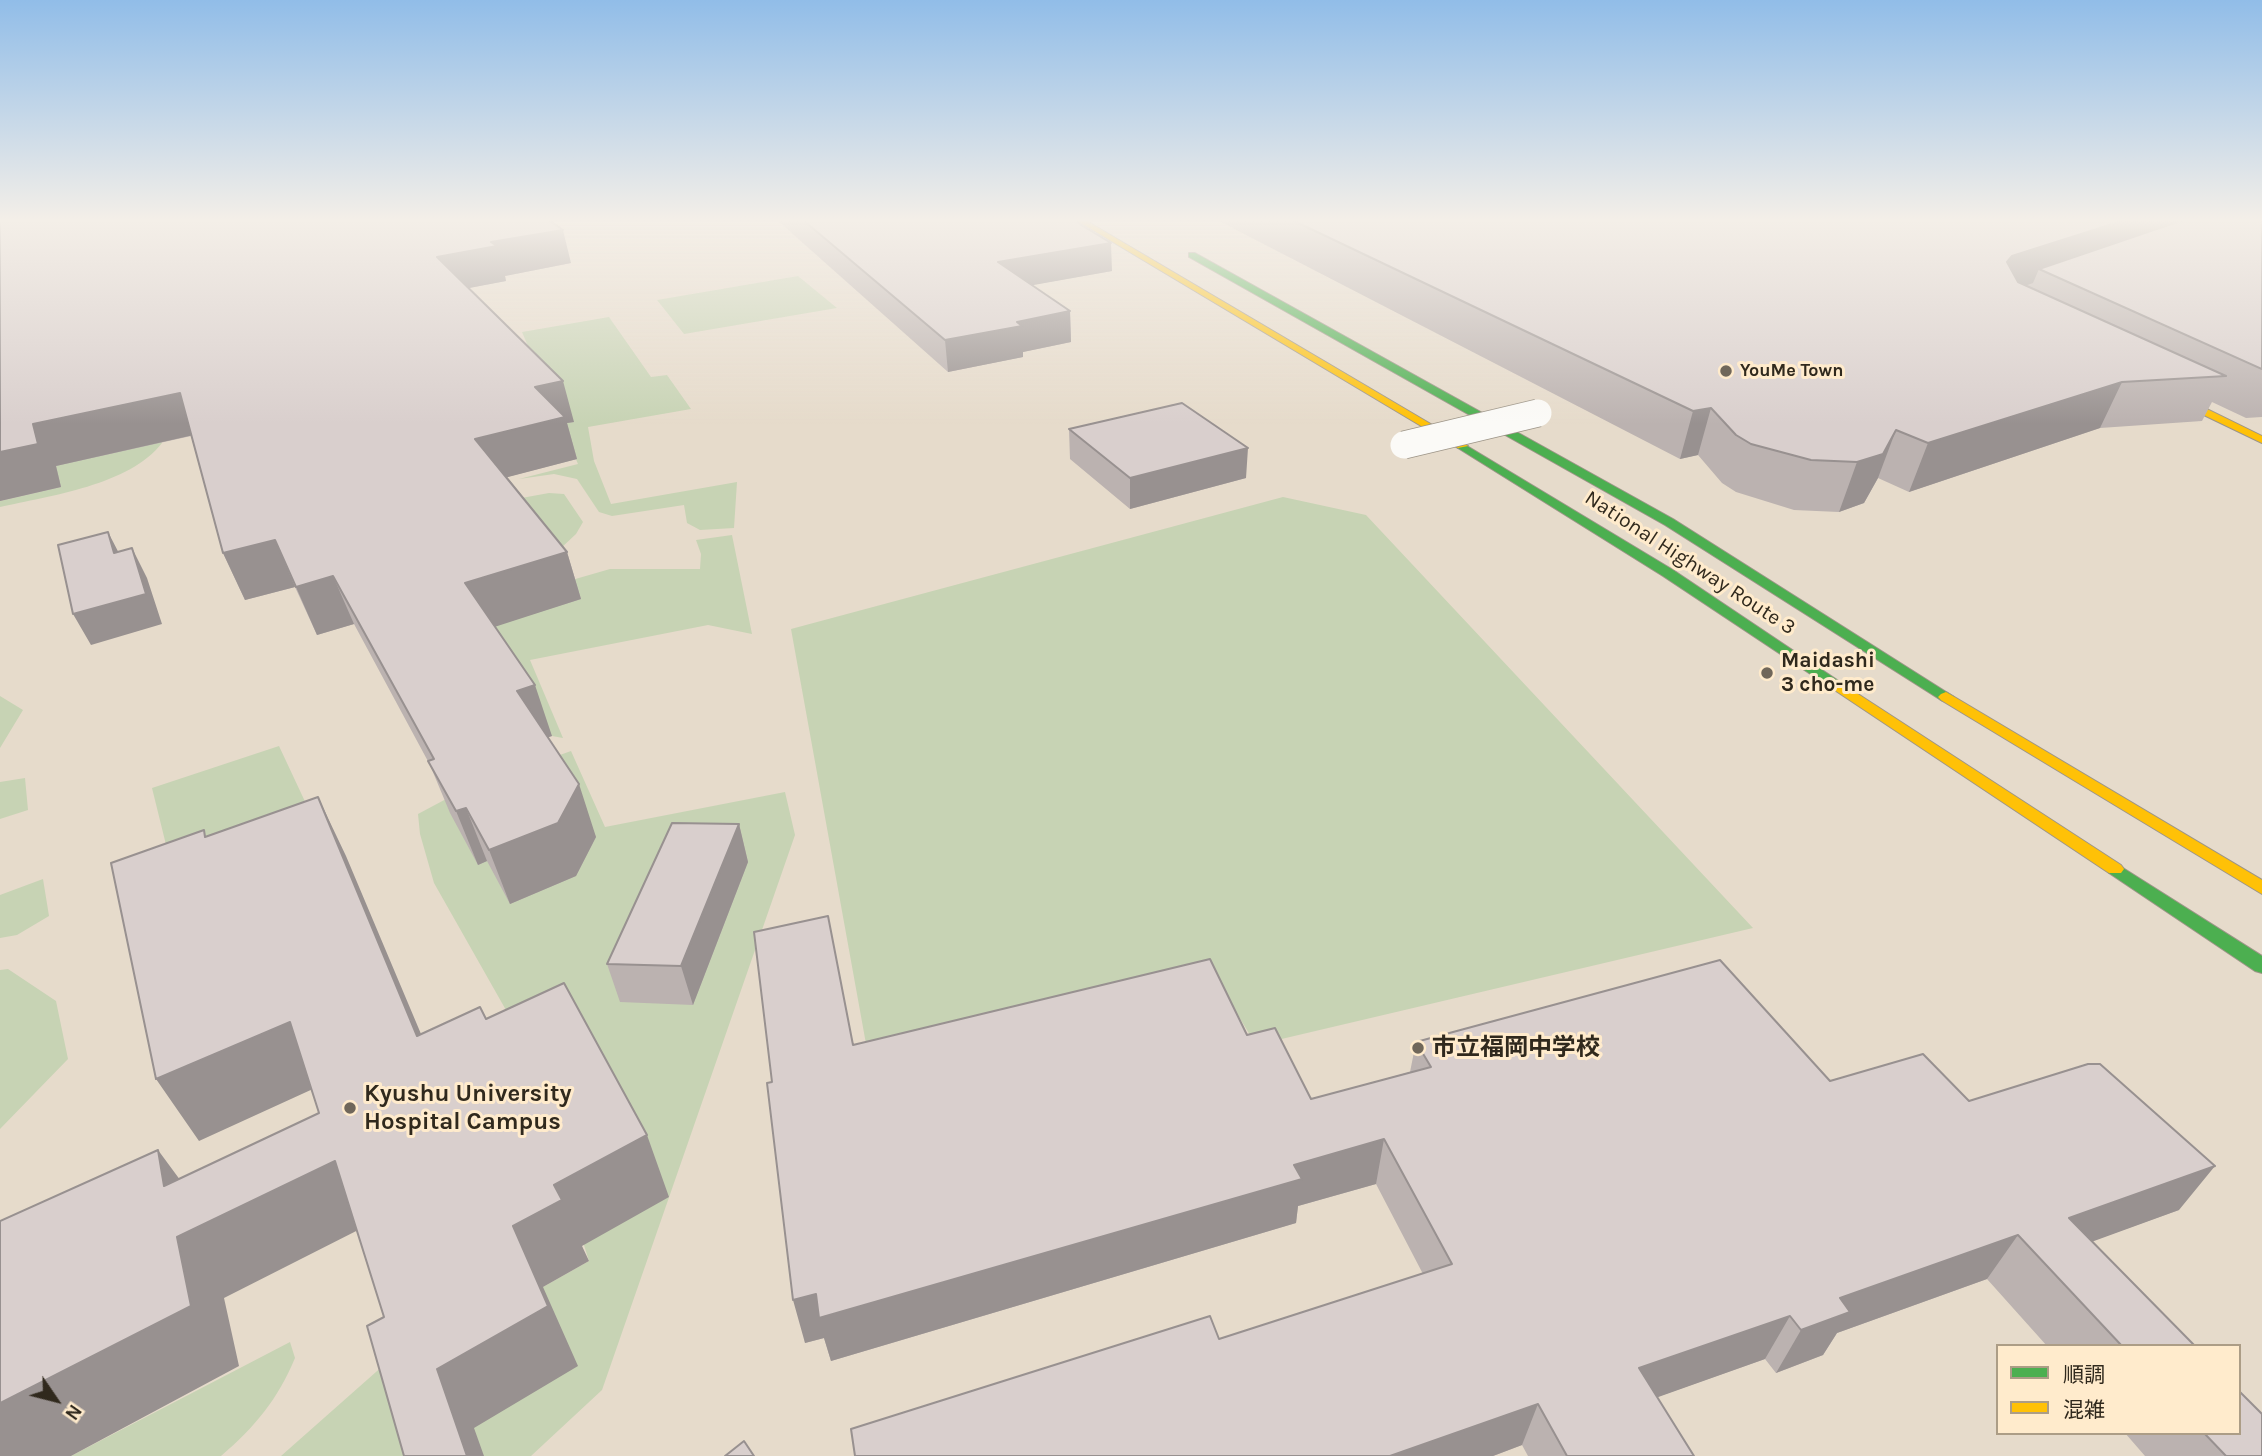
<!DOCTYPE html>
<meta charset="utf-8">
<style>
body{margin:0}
#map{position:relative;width:2262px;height:1456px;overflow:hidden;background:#e6dbcb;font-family:Karla,"Noto Sans JP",sans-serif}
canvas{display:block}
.legend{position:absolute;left:1996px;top:1344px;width:245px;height:91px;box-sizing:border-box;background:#ffebcc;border:2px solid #ac9d86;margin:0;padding:9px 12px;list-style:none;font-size:21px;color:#30291d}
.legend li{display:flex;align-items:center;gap:14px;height:35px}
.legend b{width:35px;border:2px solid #ac9d86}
.north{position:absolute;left:21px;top:1365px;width:70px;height:70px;-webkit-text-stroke:5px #ffebcc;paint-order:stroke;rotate:125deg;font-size:19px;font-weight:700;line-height:28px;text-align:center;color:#30291d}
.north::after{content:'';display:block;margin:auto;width:24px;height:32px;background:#30291d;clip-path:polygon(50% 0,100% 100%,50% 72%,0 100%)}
</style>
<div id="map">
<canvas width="2262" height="1456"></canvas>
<ul class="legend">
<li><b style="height:9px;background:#4caf50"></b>順調</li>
<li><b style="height:9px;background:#ffc107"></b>混雑</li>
</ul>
<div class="north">N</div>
</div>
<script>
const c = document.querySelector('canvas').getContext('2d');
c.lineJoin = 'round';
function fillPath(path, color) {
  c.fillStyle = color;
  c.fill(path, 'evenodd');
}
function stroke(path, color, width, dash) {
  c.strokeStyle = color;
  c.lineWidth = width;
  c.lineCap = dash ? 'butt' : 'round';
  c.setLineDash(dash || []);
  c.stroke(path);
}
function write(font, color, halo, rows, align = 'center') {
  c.font = font + ' Karla,"Noto Sans JP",sans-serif';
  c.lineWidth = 6;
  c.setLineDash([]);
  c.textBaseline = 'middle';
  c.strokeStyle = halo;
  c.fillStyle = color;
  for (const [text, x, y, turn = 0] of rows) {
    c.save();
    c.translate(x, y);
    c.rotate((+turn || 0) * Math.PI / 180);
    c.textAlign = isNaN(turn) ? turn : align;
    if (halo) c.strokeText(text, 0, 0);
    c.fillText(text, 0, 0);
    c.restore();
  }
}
fillPath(new Path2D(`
 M 798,276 L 837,308 L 684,334 L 657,300 Z
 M 609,317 L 651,377 L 667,375 L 691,409 L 588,427 L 594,461 L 611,504 L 737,482 L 734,528 L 700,530 L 687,523 L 684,505 L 612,516 L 599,512 L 577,479 L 554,474 L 519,479 L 578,464 L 522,332 Z
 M 151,412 L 162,443 C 130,485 49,496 0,507 L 0,501 L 60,487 L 56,466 Z
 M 549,493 L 564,494 L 583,522 L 576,534 L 560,549 L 505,501 Z
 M 1283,497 L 1366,515 L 1753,928 L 1256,1045 L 1218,982 L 870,1066 L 791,629 Z
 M 732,535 L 752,634 L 708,625 L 530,660 L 563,738 L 552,736 L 468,610 L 610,569 L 700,569 L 701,554 L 696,540 Z
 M 0,696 L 23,710 L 0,748 Z
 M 279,746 L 316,825 L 170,861 L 152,788 Z
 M 571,751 L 605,827 L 785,792 L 795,835 L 602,1390 L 531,1456 L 281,1456 L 411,1341 L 513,1304 L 589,1261 L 515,1026 L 434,883 L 420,834 L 418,814 L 463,790 Z
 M 25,778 L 28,810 L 0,819 L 0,782 Z
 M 43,879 L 49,916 L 17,935 L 0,938 L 0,895 Z
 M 8,969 L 56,1001 L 68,1059 L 0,1129 L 0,970 Z
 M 290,1342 L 295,1358 C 278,1399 255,1427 221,1456 L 71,1456 Z`), '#c7d3b4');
const fast = new Path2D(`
 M 1189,253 L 1195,253 L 1673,519 L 1954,697 L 1946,702 L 1941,700 L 1665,525 L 1189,257 Z
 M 1462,443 L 1673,570 L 1846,686 L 1838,691 L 1833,689 L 1663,576 L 1458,448 L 1456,446 Z
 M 2115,863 L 2262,956 L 2262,973 L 2255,971 L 2109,873 L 2106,869 L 2109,865 Z`);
const slow = new Path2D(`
 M 1076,220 L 1085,220 L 1468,446 L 1458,448 Z
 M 2156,388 L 2164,388 L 2262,436 L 2262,443 L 2156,392 Z
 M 1838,681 L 2121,865 L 2124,869 L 2121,873 L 2109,873 L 1833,689 L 1830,686 L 1833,683 Z
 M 1946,692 L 2262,880 L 2262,894 L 1941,700 L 1938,697 L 1941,694 Z`);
stroke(fast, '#9d9588', 2);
stroke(slow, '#9d9588', 2);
fillPath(fast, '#4caf50');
fillPath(slow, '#ffc107');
const streetBridge = new Path2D(`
 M 1404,445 L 1538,413`);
stroke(streetBridge, '#9d9588', 29, []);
stroke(streetBridge, '#fbfaf7', 27);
fillPath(new Path2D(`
 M 0,220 L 571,263 L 505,276 L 506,281 L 469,288 L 574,422 L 567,423 L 577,459 L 507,477 L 567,552 L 581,599 L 495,626 L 552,736 L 548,737 L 596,837 L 576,876 L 510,904 L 487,861 L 478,865 L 450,813 L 430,765 L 354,624 L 317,635 L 295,587 L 245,600 L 223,553 L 191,436 L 56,466 L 61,487 L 0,501 Z
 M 777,220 L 1073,220 L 1112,271 L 1032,285 L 1070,311 L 1071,342 L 1023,352 L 1023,357 L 948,372 Z
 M 1217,220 L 2262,220 L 2262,417 L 2246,418 L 2212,402 L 2202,421 L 2100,428 L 1909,492 L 1878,478 L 1864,503 L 1839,512 L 1794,510 L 1736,492 L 1722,483 L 1698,455 L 1680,459 Z
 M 1069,429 L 1246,478 L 1130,509 L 1070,459 Z
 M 739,824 L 748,862 L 693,1005 L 620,1002 L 607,964 Z
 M 1247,1035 L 1311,1099 L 1410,1072 L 1416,1042 L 1830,1081 L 1969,1101 L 2179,1210 L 2092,1241 L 2195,1346 L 2047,1346 L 1987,1279 L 1837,1333 L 1823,1355 L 1776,1373 L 1765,1359 L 1657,1397 L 1694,1456 L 1528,1456 L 1522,1445 L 1493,1456 L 855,1456 L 1423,1274 L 1376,1184 L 1298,1206 L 1296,1223 L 831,1361 L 824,1338 L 805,1343 L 772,1082 L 853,1045 Z
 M 2125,1433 L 2239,1433 L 2262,1456 L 2145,1456 Z`), '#bbb2b0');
fillPath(new Path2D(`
 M 2125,220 L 2218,220 L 2039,269 L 2033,283 L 1996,296 L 2007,262 L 2012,256 Z
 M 563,230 L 571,263 L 505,276 L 506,281 L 448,292 L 437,257 L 491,242 Z
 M 1111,243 L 1112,271 L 1000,291 L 998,262 Z
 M 1070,311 L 1071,342 L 1023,352 L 1023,357 L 948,372 L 945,340 L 1017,322 Z
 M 563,381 L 574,422 L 567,423 L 577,459 L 489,482 L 475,439 L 535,387 Z
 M 2122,382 L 2100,428 L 1909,492 L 1928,443 Z
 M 180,393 L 198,434 L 56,466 L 61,487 L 0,501 L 0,452 L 33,424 Z
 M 1711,408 L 1698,455 L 1680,459 L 1693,411 Z
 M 1896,430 L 1878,478 L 1864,503 L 1839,512 L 1857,462 Z
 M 1248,448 L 1246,478 L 1130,509 L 1130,478 Z
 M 108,532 L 123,561 L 114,553 Z
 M 275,540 L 295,587 L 245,600 L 223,553 Z
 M 132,548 L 147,578 L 162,624 L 91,645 L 73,614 Z
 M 567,552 L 581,599 L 482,631 L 465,583 Z
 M 333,576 L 354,624 L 317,635 L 296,587 Z
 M 535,685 L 552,736 L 535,742 L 517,691 Z
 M 579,784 L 596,837 L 576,876 L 510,904 L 489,850 Z
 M 318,797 L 346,856 L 448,1098 L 417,1036 Z
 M 466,808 L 487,861 L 478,865 L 456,811 Z
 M 739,824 L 748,862 L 693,1005 L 681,966 Z
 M 290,1022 L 326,1083 L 199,1141 L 156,1079 Z
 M 647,1135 L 669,1197 L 582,1246 L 589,1261 L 543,1287 L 578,1366 L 474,1428 L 484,1456 L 467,1456 L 437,1369 L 513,1226 L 554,1185 Z
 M 1384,1139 L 1376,1184 L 1298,1206 L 1296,1223 L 831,1361 L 824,1338 L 805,1343 L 793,1300 Z
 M 158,1150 L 203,1211 L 335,1161 L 372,1223 L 224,1298 L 239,1366 L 71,1456 L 0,1456 L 0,1403 L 164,1186 Z
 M 2215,1166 L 2179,1210 L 2042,1260 L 2069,1218 Z
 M 2018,1235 L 1987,1279 L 1837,1333 L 1823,1355 L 1776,1373 L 1801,1330 L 1840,1298 Z
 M 1790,1316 L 1765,1359 L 1619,1411 L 1639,1368 Z
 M 1538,1404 L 1522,1445 L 1493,1456 L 1390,1456 Z`), '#989190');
const building = new Path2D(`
 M 0,220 L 549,220 L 563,230 L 491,242 L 497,246 L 437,257 L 563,381 L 535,387 L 565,417 L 475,439 L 567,552 L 465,583 L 535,685 L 517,691 L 579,784 L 558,823 L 489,850 L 466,808 L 456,811 L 428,761 L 434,759 L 333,576 L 296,587 L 275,540 L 223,553 L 180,393 L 33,424 L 38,444 L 0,452 Z
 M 803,220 L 1073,220 L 1111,243 L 998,262 L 1070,311 L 1017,322 L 1022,326 L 945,340 Z
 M 1292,220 L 2125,220 L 2012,256 L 2007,262 L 2018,282 L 2226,376 L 2122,382 L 1928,443 L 1896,430 L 1883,454 L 1857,462 L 1811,460 L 1751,444 L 1736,435 L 1711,408 L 1693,411 Z
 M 2183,220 L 2262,220 L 2262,369 L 2039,269 Z
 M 1182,403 L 1248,448 L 1130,478 L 1069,429 Z
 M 108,532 L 114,553 L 132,548 L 146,594 L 73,614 L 58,545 Z
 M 318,797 L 417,1036 L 480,1007 L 486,1019 L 564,983 L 647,1135 L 554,1185 L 562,1200 L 513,1226 L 548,1306 L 437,1369 L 467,1456 L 404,1456 L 367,1326 L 384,1317 L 335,1161 L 177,1237 L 191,1306 L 0,1403 L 0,1221 L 158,1150 L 164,1186 L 319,1113 L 290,1022 L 156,1079 L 111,863 L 204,830 L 205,837 Z
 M 672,823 L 739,824 L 681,966 L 607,964 Z
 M 828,916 L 853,1045 L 1210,959 L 1247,1035 L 1275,1028 L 1311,1099 L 1431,1067 L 1416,1042 L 1720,960 L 1830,1081 L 1923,1054 L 1969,1101 L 2088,1064 L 2100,1064 L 2215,1166 L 2069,1218 L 2195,1346 L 2122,1346 L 2018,1235 L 1840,1298 L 1850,1312 L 1801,1330 L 1790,1316 L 1639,1368 L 1694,1456 L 1567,1456 L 1538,1404 L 1390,1456 L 855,1456 L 851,1429 L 1210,1316 L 1219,1339 L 1452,1264 L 1384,1139 L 1294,1165 L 1302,1179 L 819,1318 L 816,1294 L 793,1300 L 767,1083 L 772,1082 L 754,932 Z
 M 2239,1391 L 2262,1414 L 2262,1456 L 2226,1456 L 2204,1433 L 2239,1433 Z
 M 744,1441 L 754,1456 L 725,1456 Z`);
fillPath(building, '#d9cfcd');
stroke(building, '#989190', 2);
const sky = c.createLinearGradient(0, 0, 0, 424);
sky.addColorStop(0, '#91bde8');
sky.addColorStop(0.52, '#f4efe8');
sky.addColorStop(1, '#f4efe800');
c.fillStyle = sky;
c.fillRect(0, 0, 2262, 424);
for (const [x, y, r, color] of [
 [1726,371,7,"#70675a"],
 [1767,673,7,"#70675a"],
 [1418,1048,7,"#70675a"],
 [350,1108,7,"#70675a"]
]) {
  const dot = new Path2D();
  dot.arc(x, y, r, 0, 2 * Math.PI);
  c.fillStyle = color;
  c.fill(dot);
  stroke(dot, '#ffebcc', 2.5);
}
write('bold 18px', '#30291d', '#ffebcc', [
 ["YouMe Town",1740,371]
], 'left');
write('21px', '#30291d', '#ffebcc', [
 ["National Highway Route 3",1690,563,33]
]);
write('bold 21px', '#30291d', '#ffebcc', [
 ["Maidashi",1781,661],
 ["3 cho-me",1781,685]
], 'left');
write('bold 24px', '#30291d', '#ffebcc', [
 ["市立福岡中学校",1432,1048],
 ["Kyushu University",364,1094],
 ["Hospital Campus",364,1122]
], 'left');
</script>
